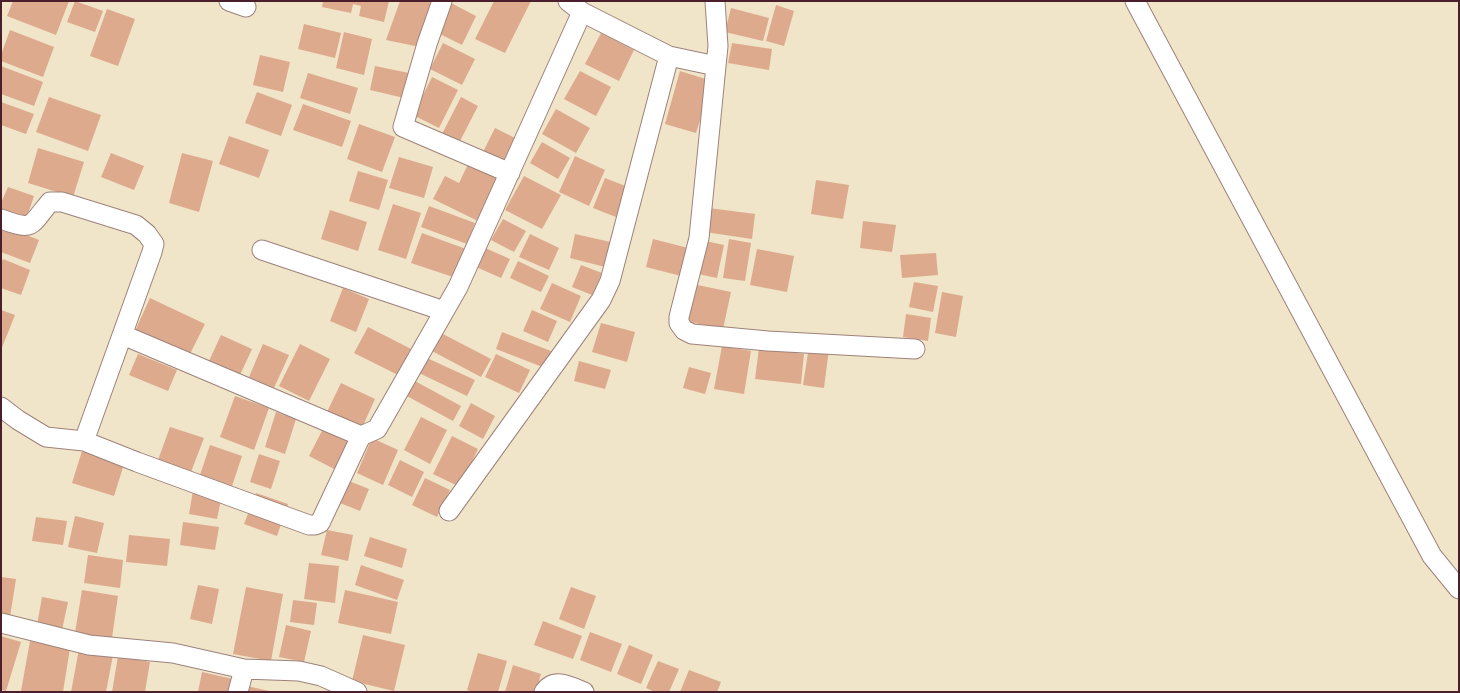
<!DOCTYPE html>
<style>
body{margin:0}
#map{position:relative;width:1460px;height:693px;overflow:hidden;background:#f0e4c9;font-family:Mali,sans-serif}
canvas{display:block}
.frame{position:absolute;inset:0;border:2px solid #4a1f2b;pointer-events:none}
</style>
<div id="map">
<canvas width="1460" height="693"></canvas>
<div class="frame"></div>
</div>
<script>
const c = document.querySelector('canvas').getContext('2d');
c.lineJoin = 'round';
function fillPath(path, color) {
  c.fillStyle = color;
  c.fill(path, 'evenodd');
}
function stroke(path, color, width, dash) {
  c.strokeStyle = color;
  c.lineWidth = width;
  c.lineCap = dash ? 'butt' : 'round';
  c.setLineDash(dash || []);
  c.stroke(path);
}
fillPath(new Path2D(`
 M 13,1 L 69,1 L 56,35 L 7,16 Z
 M 75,1 L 103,11 L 95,32 L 67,22 Z
 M 323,1 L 389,1 L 384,22 L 359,16 L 361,6 L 353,4 L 351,13 L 322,7 Z
 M 400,1 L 431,1 L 428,13 L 430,22 L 423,23 L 420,47 L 386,40 Z
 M 494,1 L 531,1 L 505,53 L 475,39 Z
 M 449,2 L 476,16 L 462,45 L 434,31 Z
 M 776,5 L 794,11 L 784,46 L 766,41 Z
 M 731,8 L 769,18 L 763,41 L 725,32 Z
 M 107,9 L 135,19 L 118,66 L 90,56 Z
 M 304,24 L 341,33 L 335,58 L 298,49 Z
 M 10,30 L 54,47 L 43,77 L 1,61 L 1,55 Z
 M 344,32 L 372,39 L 364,75 L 336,68 Z
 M 601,33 L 634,50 L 619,81 L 585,64 Z
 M 443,43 L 475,59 L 462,85 L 430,69 Z
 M 732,43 L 772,49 L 769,70 L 728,63 Z
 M 260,55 L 290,62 L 283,92 L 253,85 Z
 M 1,66 L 43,82 L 34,106 L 1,94 Z
 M 375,66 L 409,73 L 404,98 L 370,90 Z
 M 580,71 L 611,87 L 596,116 L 564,99 Z
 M 680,71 L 712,81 L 696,133 L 665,124 Z
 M 308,73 L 358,88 L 350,114 L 300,98 Z
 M 432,77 L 458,90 L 439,128 L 413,115 Z
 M 257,92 L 292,105 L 281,136 L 245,123 Z
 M 49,97 L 101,115 L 88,151 L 36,132 Z
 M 461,97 L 478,106 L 459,143 L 442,134 Z
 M 1,102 L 34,114 L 26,134 L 1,125 Z
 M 303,104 L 351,121 L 342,147 L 293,130 Z
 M 556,109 L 590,128 L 576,153 L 542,134 Z
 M 359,124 L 395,137 L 382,172 L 347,159 Z
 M 495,128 L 519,140 L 506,165 L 482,154 Z
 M 229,136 L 269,150 L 259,178 L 219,164 Z
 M 542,142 L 570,158 L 558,179 L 530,163 Z
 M 38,148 L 84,162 L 73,197 L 28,183 Z
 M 111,153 L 144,166 L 134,190 L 101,177 Z
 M 182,153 L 213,161 L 199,212 L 169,203 Z
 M 575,156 L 605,170 L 589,206 L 559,192 Z
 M 399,157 L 433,167 L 424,198 L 389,188 Z
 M 470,160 L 505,177 L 482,223 L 433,199 L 445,176 L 459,183 Z
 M 358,171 L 388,180 L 379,210 L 349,201 Z
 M 524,176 L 561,195 L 542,229 L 505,210 Z
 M 605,178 L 628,187 L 616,217 L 593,208 Z
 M 816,180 L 849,185 L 843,219 L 811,214 Z
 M 8,187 L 34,196 L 26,220 L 1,211 L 1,203 Z
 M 393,204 L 421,213 L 406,259 L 378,250 Z
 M 429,206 L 475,223 L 467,244 L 421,227 Z
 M 709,208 L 755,214 L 752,239 L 705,232 Z
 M 330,210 L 367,222 L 358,251 L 321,239 Z
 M 503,219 L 526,231 L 514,252 L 491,240 Z
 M 863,221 L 896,225 L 892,252 L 860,248 Z
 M 1,225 L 39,240 L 30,263 L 1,252 Z
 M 422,233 L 466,249 L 456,278 L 411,263 Z
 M 530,234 L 559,248 L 549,270 L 519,257 Z
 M 575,234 L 615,243 L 609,268 L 570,258 Z
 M 653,239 L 692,249 L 685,277 L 646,267 Z
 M 729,239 L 751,243 L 745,281 L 723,278 Z
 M 705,241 L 724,245 L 717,278 L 698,274 Z
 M 483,247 L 510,259 L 501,278 L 474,266 Z
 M 757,249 L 794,256 L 787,292 L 750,285 Z
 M 936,253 L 938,275 L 902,278 L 900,255 Z
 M 3,259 L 30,270 L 21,295 L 1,288 L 1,263 Z
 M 518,261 L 549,276 L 541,292 L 510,278 Z
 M 581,265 L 602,273 L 592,295 L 572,287 Z
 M 914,282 L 938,286 L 933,312 L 909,307 Z
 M 552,283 L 581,296 L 570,322 L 540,309 Z
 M 693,284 L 731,292 L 723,329 L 685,321 Z
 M 343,288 L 369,299 L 356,332 L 330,321 Z
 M 942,292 L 963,296 L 956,337 L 935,333 Z
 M 150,298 L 205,324 L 189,356 L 135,331 Z
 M 1,310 L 15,315 L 1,350 Z
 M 532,310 L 557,321 L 548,342 L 523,331 Z
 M 906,314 L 931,318 L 928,341 L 903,337 Z
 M 601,323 L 635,332 L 627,362 L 592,352 Z
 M 368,327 L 419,353 L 406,379 L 354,353 Z
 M 502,332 L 551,351 L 545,368 L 496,349 Z
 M 441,333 L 491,359 L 481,377 L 432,351 Z
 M 221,335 L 252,349 L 240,375 L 209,361 Z
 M 263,344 L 289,355 L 274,388 L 249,377 Z
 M 300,344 L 330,359 L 309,401 L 279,386 Z
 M 722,346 L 751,351 L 744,394 L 714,389 Z
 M 809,346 L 829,349 L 824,388 L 803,385 Z
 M 759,348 L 804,354 L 801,384 L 755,379 Z
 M 138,354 L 177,370 L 168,391 L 129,375 Z
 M 496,354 L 530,370 L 519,393 L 485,377 Z
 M 427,358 L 475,380 L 467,396 L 419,373 Z
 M 579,361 L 611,370 L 605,389 L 574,381 Z
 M 689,367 L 711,373 L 705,394 L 683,388 Z
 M 413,380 L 461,406 L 453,421 L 405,395 Z
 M 341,383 L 375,399 L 361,430 L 326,414 Z
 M 235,396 L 269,408 L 254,450 L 220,437 Z
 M 471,403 L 495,416 L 483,439 L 459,426 Z
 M 276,412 L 296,419 L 285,454 L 265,447 Z
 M 421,417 L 447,430 L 430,464 L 404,450 Z
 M 170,427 L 204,438 L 191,472 L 158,460 Z
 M 324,427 L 353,441 L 338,471 L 309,456 Z
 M 452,436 L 478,449 L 460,487 L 433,474 Z
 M 372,438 L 398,450 L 383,485 L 357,473 Z
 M 210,445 L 242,456 L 232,486 L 200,475 Z
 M 82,451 L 124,464 L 114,496 L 72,483 Z
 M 259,454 L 280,461 L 271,489 L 250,482 Z
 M 400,460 L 424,472 L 412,497 L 388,485 Z
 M 425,478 L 450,490 L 437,517 L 412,505 Z
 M 344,479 L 369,489 L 360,511 L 335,501 Z
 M 194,485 L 223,490 L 217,519 L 189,514 Z
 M 256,493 L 288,504 L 277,536 L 244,524 Z
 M 75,516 L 104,523 L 97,553 L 68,547 Z
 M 36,517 L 67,521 L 63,545 L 32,541 Z
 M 183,522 L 219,527 L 215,550 L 180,545 Z
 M 327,530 L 353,535 L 348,561 L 321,555 Z
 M 129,535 L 170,539 L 167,566 L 126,562 Z
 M 370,537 L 407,549 L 402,568 L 364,556 Z
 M 88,555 L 123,560 L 120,588 L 84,583 Z
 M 309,563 L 339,566 L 335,603 L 304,599 Z
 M 361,565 L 404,580 L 397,600 L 355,585 Z
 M 1,577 L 16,579 L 10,617 L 1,615 Z
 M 198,585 L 219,589 L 212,624 L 190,619 Z
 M 246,587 L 283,594 L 271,661 L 233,654 Z
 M 571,587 L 596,596 L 584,629 L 559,619 Z
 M 82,590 L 118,596 L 111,645 L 74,639 Z
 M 345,590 L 398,602 L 391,634 L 338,623 Z
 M 42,597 L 68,602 L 62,630 L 37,625 Z
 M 293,600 L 317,603 L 314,625 L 290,622 Z
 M 543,621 L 582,636 L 573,659 L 534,645 Z
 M 286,625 L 311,631 L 304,662 L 279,657 Z
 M 590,632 L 622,644 L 611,672 L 580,660 Z
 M 363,635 L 405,645 L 394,691 L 352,681 Z
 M 1,636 L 21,642 L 6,691 L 1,690 Z
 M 30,641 L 70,648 L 63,692 L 21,691 Z
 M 629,645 L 653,655 L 641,684 L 617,674 Z
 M 79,649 L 113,655 L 106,692 L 71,692 Z
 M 478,653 L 507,661 L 498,692 L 473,692 L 467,690 Z
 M 118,656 L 150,662 L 145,692 L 112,692 Z
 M 658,661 L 679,669 L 669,692 L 655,692 L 646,688 Z
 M 513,665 L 541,674 L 536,692 L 505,692 Z
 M 689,670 L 721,682 L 717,692 L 680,692 Z
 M 202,672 L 233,679 L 231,692 L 198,692 Z
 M 247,686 L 269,691 L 269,692 L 246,692 Z`), '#ddaa8d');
const street = new Path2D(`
 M 229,1 L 246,7
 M 442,1 L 427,44 L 403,127 L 510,173
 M 715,1 L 718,46 L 716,66
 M 1135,1 L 1432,556 L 1459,589
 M 582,12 L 669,56 L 716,66 L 699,238 L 679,317 L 679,323 L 684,330 L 692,334 L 768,341 L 915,349
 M 1,219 C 34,231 29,227 50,202 L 62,202 L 136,225 L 147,234 L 154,244 L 152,252 L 84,441
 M 262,250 L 444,311
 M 123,335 L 361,436
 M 1,407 L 18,420 L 46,437 L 84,441 L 137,462 L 309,525 L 315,525 L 320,523 L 361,436 L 377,429 L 458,287 L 582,12 L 568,1
 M 449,511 L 601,300 L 610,281 L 669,56
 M 1,623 L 89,645 L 173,653 L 244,669 L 299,671 L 321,676 L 357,692
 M 238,692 L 244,669
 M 544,692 C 554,677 570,686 584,692`);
stroke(street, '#9d827a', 21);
stroke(street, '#fff', 19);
</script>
